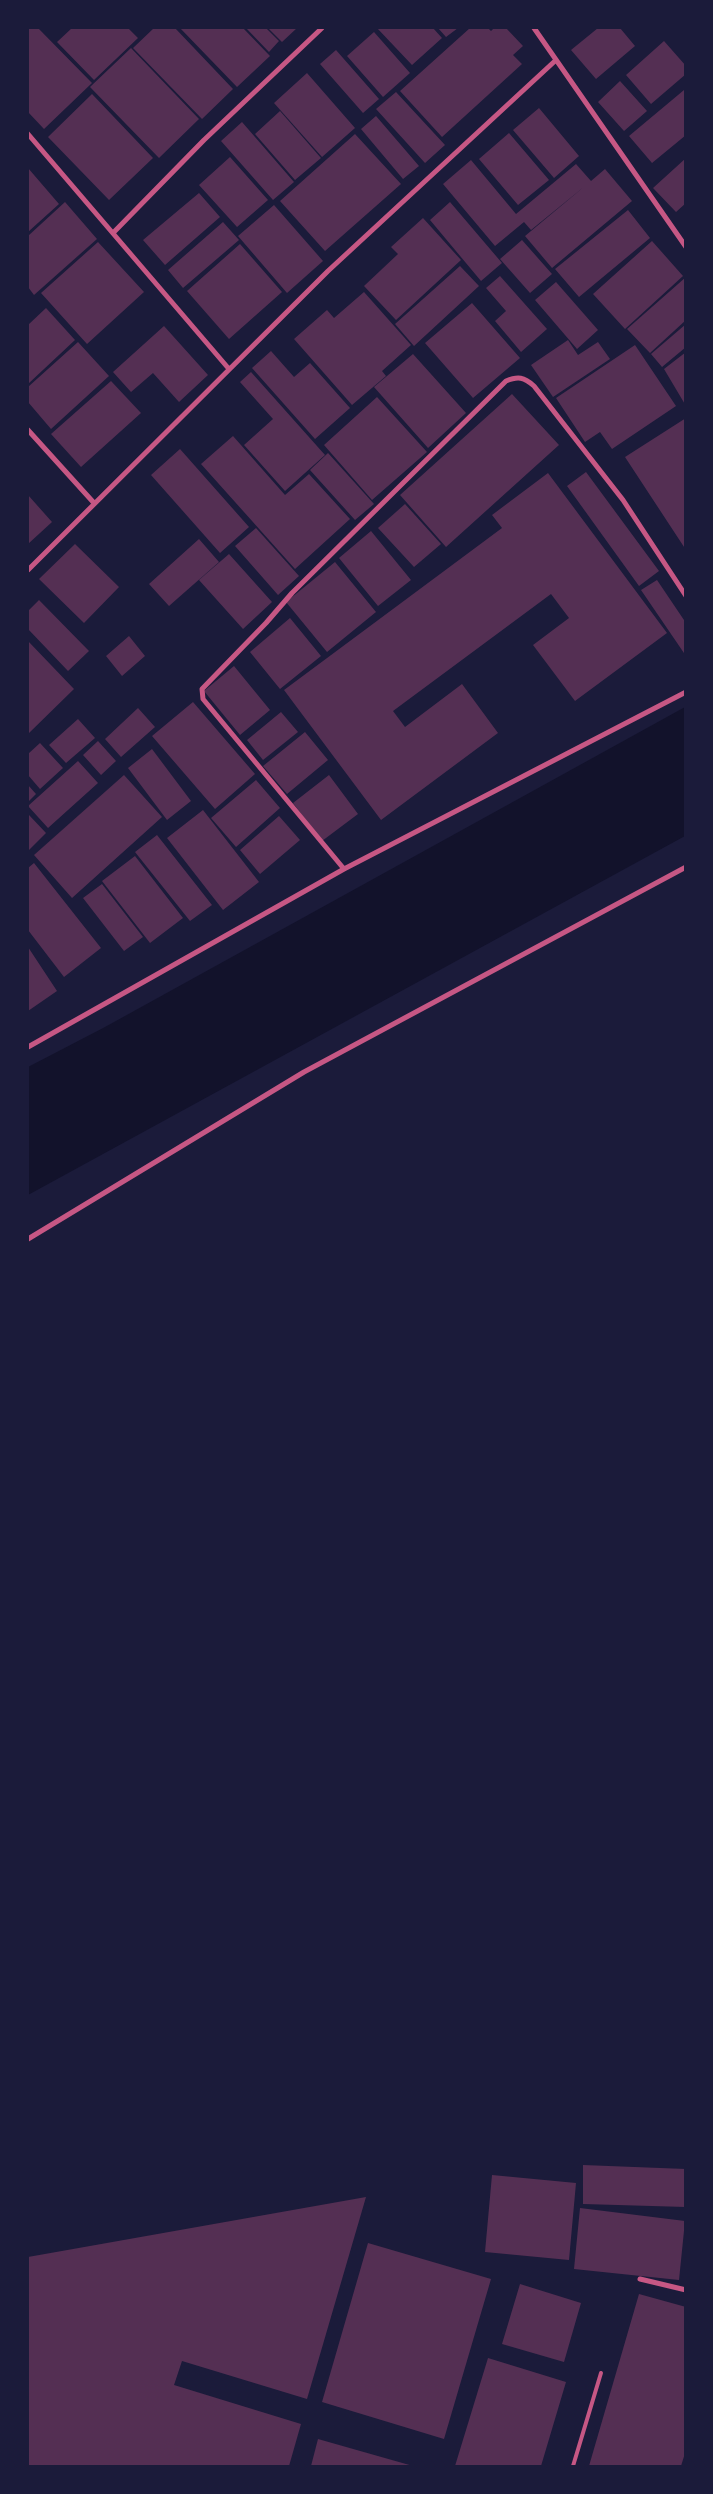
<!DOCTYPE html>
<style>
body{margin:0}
#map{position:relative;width:713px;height:2494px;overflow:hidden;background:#1b1b3a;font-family:Raleway,sans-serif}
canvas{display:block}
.frame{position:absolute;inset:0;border:29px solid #1b1b3a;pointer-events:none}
</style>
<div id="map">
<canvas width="713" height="2494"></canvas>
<div class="frame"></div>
</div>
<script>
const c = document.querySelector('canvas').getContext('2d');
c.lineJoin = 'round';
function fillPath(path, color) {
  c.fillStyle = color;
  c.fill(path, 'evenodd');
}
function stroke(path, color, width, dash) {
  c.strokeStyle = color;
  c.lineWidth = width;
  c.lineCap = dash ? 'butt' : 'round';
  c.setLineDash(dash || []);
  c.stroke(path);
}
fillPath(new Path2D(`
 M 685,707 L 685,836 L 28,1195 L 28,1067 L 105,1027 Z`), '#12122b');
fillPath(new Path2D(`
 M 28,28 L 38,28 L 92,83 L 44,129 L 28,112 Z
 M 72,28 L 128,28 L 138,38 L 94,80 L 57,42 Z
 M 154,28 L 175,28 L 233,89 L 202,119 L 133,48 Z
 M 180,28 L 243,28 L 270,56 L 237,87 Z
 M 246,28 L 266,28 L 279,41 L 269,52 Z
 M 268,28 L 297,28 L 282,42 Z
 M 377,28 L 433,28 L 442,38 L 412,65 Z
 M 438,28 L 458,28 L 446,37 Z
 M 470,28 L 488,28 L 491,31 L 494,28 L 506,28 L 523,46 L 513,55 L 522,64 L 442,137 L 400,91 Z
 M 598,28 L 620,28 L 635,46 L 596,79 L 571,50 Z
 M 374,32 L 410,73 L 383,97 L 347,56 Z
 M 664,41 L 686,66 L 686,74 L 651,104 L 626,75 Z
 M 131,48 L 199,119 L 159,158 L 90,87 Z
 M 336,50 L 379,99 L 363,113 L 320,64 Z
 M 307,73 L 355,128 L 322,157 L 274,103 Z
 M 620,81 L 647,111 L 624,131 L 598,102 Z
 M 684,90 L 686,135 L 652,163 L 629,136 Z
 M 396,92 L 445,145 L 425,163 L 376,109 Z
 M 92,94 L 153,158 L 109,200 L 48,137 Z
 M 539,108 L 579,156 L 554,178 L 513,130 Z
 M 280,111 L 321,158 L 295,180 L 255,134 Z
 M 376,116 L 419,166 L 403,179 L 361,129 Z
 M 242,122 L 294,182 L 273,200 L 221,141 Z
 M 509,133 L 549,180 L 518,205 L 479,159 Z
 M 355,134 L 401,184 L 325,251 L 280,201 Z
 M 230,157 L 268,200 L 237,227 L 199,185 Z
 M 686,158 L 686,203 L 676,212 L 653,188 Z
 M 471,160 L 516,214 L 576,164 L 591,181 L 605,169 L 632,201 L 552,268 L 525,236 L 585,186 L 531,230 L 524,222 L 495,246 L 443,184 Z
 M 28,168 L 59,204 L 28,232 Z
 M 199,193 L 220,217 L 165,265 L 143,240 Z
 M 65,202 L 97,239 L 34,295 L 28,287 L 28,236 Z
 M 450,202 L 502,263 L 481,281 L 430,220 Z
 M 274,205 L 323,261 L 287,293 L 238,236 Z
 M 628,210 L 650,238 L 579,297 L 555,269 Z
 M 423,218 L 461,260 L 396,320 L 364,286 L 398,254 L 391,247 Z
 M 223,222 L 239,240 L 183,288 L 168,270 Z
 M 522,240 L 552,274 L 530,293 L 500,259 Z
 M 652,241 L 683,276 L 625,329 L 593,294 Z
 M 98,242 L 144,292 L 87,344 L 41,293 Z
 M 240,244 L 282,292 L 229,339 L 187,291 Z
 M 460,266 L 479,286 L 414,346 L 395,324 Z
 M 500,276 L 547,329 L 521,352 L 495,321 L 506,311 L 486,288 Z
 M 686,277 L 686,320 L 650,353 L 627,329 Z
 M 556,282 L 598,330 L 577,349 L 535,300 Z
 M 364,292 L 411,345 L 382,371 L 386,376 L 352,405 L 294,339 L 327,310 L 334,318 Z
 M 472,303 L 520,358 L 473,398 L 425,343 Z
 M 46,308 L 75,340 L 28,384 L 28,325 Z
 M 686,324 L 686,347 L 662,367 L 651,354 Z
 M 164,326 L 208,375 L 179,402 L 153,373 L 131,392 L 113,372 Z
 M 568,340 L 578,355 L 598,342 L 610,359 L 553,397 L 531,365 Z
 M 78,342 L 109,376 L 51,429 L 28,402 L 28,387 Z
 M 635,345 L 676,406 L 612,449 L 600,432 L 585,442 L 556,398 Z
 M 271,351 L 294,377 L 310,363 L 350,408 L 315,439 L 252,368 Z
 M 686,352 L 686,406 L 664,369 Z
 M 413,354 L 466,413 L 428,448 L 374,387 Z
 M 251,372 L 325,455 L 285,491 L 244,445 L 273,419 L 240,382 Z
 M 111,381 L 141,413 L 81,467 L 51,434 Z
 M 512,394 L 559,445 L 446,547 L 400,495 Z
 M 377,397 L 427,452 L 372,500 L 324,445 Z
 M 686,418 L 686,550 L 625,457 Z
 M 233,436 L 285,495 L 309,474 L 350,519 L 295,569 L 201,464 Z
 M 180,449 L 249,527 L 220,553 L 151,475 Z
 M 328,453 L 374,504 L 355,520 L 310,470 Z
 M 586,472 L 659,571 L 639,586 L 567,486 Z
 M 548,473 L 667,633 L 575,701 L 533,645 L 569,618 L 551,594 L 393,711 L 405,727 L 462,684 L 498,733 L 381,820 L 284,690 L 502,528 L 492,515 Z
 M 28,495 L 52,522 L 28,544 Z
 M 405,504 L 441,544 L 414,567 L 378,528 Z
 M 256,528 L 299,576 L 278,595 L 235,546 Z
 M 371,531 L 411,580 L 378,606 L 339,558 Z
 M 199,539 L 219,562 L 169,606 L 149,584 Z
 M 75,544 L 119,587 L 84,623 L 39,579 Z
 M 229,554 L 272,602 L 243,629 L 199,580 Z
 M 335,562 L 376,612 L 327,652 L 286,602 Z
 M 657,580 L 686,623 L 686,656 L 641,590 Z
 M 39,600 L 89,651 L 68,671 L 28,629 L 28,611 Z
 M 290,618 L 321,656 L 280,689 L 250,652 Z
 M 129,636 L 145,656 L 122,676 L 106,656 Z
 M 28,641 L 74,689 L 28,734 Z
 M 234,666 L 270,710 L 240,735 L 204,691 Z
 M 193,702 L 255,774 L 215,809 L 152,736 Z
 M 138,708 L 155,727 L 121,757 L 105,739 Z
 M 281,712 L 298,732 L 263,760 L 247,740 Z
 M 78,719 L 95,738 L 66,763 L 49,745 Z
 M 305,732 L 328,760 L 287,794 L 263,766 Z
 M 98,741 L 116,761 L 101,775 L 83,755 Z
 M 40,743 L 63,768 L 40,789 L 28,775 L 28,754 Z
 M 152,749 L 191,801 L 167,820 L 128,768 Z
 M 78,761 L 98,783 L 48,828 L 28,806 Z
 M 124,775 L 162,817 L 72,898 L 34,855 Z
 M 329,775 L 358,814 L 322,841 L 293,803 Z
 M 256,780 L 280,808 L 236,847 L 211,818 Z
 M 28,785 L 36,794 L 28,802 Z
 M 203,810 L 259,882 L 223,910 L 167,838 Z
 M 29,815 L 46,833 L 28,851 L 28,816 Z
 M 279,816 L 300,840 L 260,874 L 240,850 Z
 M 157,835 L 212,905 L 190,921 L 135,852 Z
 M 135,856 L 183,918 L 150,943 L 102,881 Z
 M 34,863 L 101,948 L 64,977 L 28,930 L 28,868 Z
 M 102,884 L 143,937 L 124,951 L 83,898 Z
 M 28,947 L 57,991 L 28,1011 Z
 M 583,2165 L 686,2169 L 686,2207 L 583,2204 Z
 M 492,2175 L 576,2183 L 569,2260 L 485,2252 Z
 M 366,2197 L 307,2399 L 182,2361 L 174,2385 L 301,2424 L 289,2466 L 28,2466 L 28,2257 Z
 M 580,2208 L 685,2221 L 679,2280 L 574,2269 Z
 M 368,2243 L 491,2279 L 444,2439 L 322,2402 Z
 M 520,2284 L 581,2303 L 564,2362 L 502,2344 Z
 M 639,2294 L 686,2307 L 686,2450 L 681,2466 L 589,2466 Z
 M 488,2358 L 566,2382 L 541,2466 L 455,2466 Z
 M 318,2439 L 413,2466 L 311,2466 Z`), '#542f53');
stroke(new Path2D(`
 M 573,2466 L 601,2373`), '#c65784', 4);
stroke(new Path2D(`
 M 534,28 L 686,247
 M 28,134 L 229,369
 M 113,233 L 204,140 L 322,28
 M 28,430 L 94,503
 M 28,570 L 328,271 L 556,60
 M 344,869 L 203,699 L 202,689 L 266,623 L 292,593 L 506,381 C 518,376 524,377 534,386 L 623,500 L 686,596
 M 28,1047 L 344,869 L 686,692
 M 28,1239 L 304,1072 L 686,867
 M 640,2279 L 686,2290`), '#c65784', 5);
</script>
